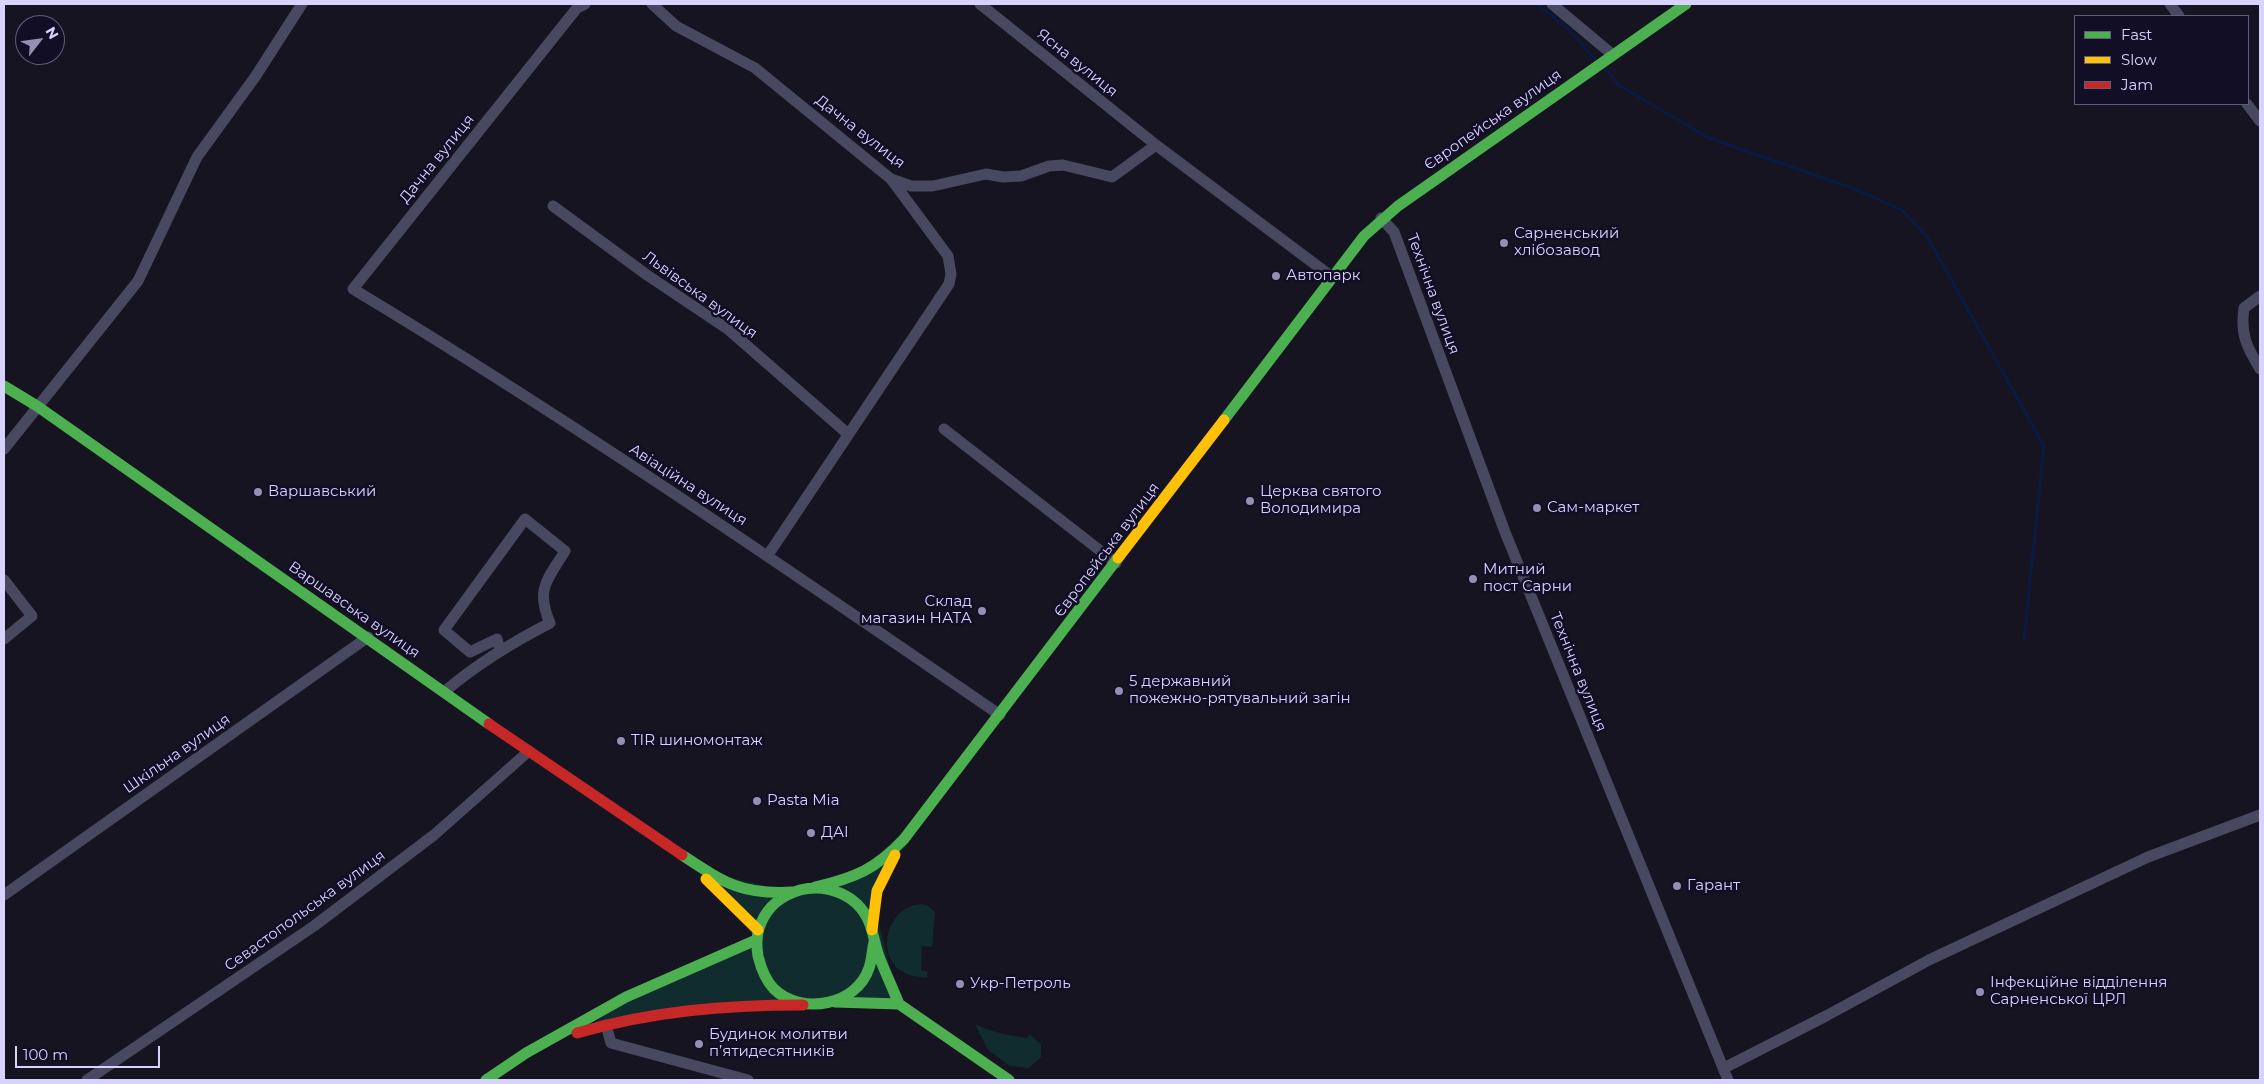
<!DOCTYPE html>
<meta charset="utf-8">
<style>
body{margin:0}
#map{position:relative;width:2264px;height:1084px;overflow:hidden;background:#161420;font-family:Montserrat,sans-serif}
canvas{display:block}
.frame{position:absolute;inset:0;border:5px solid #d8d2ff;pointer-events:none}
.legend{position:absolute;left:2074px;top:15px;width:175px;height:90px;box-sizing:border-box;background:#120e26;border:1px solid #615c7d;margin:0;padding:6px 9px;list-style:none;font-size:15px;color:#d8d2ff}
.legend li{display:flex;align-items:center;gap:10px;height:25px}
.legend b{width:25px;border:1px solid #615c7d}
.north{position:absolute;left:15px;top:15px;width:50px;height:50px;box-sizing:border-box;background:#120e26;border:1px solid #615c7d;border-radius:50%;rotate:60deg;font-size:14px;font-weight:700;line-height:20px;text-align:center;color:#d8d2ff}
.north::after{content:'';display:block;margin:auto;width:18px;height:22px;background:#9490b1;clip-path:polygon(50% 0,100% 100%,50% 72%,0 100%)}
.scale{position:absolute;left:15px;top:1046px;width:145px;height:22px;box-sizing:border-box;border:2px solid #d8d2ff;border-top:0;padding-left:6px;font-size:15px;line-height:18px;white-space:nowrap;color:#d8d2ff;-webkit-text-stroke:4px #120e26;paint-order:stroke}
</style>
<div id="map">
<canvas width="2264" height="1084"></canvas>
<div class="frame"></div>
<ul class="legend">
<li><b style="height:6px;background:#4caf50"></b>Fast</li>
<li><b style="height:6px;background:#ffc107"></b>Slow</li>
<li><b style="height:6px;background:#c62828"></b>Jam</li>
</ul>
<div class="north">N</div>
<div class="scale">100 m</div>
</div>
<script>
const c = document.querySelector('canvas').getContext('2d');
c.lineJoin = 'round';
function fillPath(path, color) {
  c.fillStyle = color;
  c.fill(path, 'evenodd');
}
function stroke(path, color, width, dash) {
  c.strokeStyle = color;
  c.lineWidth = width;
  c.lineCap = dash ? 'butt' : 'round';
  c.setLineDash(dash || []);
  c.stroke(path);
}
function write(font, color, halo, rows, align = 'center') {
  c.font = font + ' Montserrat,sans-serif';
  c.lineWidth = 5;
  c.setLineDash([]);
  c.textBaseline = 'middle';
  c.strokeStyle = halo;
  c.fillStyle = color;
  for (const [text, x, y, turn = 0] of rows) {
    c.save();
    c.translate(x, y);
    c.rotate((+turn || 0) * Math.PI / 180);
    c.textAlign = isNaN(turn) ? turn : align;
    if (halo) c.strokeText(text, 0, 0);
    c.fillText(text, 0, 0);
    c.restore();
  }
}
fillPath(new Path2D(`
 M 888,857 L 874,904 L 899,1004 L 774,1005 L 588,1029 L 626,997 L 756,940 L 711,873 L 792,892 Z
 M 920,904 L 927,905 L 935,912 L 932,947 L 922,946 L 921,970 L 928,972 L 927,978 C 918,977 908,976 900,970 C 875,951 889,907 920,904 Z
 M 975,1024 C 993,1033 1008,1035 1028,1038 L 1029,1034 L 1041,1044 L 1041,1057 L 1029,1068 L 1010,1066 L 988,1050 Z`), '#112c2e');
stroke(new Path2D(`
 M 1537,4 L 1569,30 L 1597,61
 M 1605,69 L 1620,86 L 1709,138 L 1852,188 L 1902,210 L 1928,238 L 2044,446 L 2024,639`), '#091b42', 3);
stroke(new Path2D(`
 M 585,4 L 577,8 L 353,289 C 574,422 787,569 1000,715
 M 652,4 L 676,26 L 755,68 L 891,179 L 911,186 L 933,186 L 986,174 L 1003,177 L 1021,176 L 1049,166 L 1063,165 L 1112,177 L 1156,145
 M 980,4 L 1156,145 L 1332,277
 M 1552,4 L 1613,55
 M 2170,4 L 2179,16
 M 2247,104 L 2260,121
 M 553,206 L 647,275 L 729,330 L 848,434
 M 1381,218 L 1394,232 L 1505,532 L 1728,1080
 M 2260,296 L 2244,308 C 2240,335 2247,347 2260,369
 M 944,429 L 1116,563
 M 4,449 L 138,281 L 197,157 L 255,77 L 302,4
 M 768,555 L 949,284 L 951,274 L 948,256 L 891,179
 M 4,580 L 32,616 L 4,639
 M 444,692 C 477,664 511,643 550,623 C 535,589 548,579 565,551 L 525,519 L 444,630 L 470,652 L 497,639 L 500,650
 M 4,895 L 368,637
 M 606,1025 L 611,1043 L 748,1080
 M 1724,1068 L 1826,1016 L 1929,960 L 2148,857 L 2260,815
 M 87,1080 L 314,926 L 434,835 L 529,751`), '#494861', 11);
stroke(new Path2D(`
 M 4,386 L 37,406 L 489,724
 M 1224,420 L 1364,236 L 1398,206 L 1686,4
 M 682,855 C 723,882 741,895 792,892
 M 815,887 C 855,878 876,869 904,839 L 1118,558
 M 874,942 C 872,950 872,960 869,968 C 857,1005 802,1016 774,989 C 765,980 761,968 758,956 C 756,944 756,934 761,923 C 768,906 783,895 800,890 C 827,883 858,895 869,922 C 874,934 875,947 880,959 C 886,974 893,989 899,1004
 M 835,1002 L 899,1004
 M 899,1004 L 1009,1080
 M 486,1080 L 526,1053 L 626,997 L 756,940`), '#4caf50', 11);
stroke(new Path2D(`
 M 1118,558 L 1224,420
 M 706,879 L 758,930
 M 872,930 L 877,891 L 895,855`), '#ffc107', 11);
stroke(new Path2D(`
 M 489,724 L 682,855
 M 577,1033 C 651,1011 726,1005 803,1005`), '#c62828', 11);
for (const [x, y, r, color] of [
 [1504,243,5,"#9490b1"],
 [1276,276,5,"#9490b1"],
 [258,492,5,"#9490b1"],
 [1250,501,5,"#9490b1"],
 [1537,508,5,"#9490b1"],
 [1473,579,5,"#9490b1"],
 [982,611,5,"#9490b1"],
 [1119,691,5,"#9490b1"],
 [621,741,5,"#9490b1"],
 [757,801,5,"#9490b1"],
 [811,833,5,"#9490b1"],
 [1677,886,5,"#9490b1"],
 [960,984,5,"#9490b1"],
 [1980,992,5,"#9490b1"],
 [699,1044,5,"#9490b1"]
]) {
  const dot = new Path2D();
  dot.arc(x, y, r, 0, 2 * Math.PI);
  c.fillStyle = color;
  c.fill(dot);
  stroke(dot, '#120e26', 2);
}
write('15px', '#d8d2ff', '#120e26', [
 ["Ясна вулиця",1077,63,39],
 ["Європейська вулиця",1493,120,-35],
 ["Дачна вулиця",860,132,38],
 ["Дачна вулиця",437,159,-51],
 ["Технічна вулиця",1433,294,70],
 ["Львівська вулиця",700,295,36],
 ["Авіаційна вулиця",688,485,33],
 ["Європейська вулиця",1107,550,-53],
 ["Варшавська вулиця",354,610,35],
 ["Технічна вулиця",1578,672,68],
 ["Шкільна вулиця",177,754,-35],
 ["Севастопольська вулиця",305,911,-36]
]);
write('15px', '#d8d2ff', '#120e26', [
 ["Сарненський",1514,234],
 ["хлібозавод",1514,251],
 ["Автопарк",1286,276],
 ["Варшавський",268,492],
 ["Церква святого",1260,492],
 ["Володимира",1260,509],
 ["Сам-маркет",1547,508],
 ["Митний",1483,570],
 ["пост Сарни",1483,587],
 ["Склад",972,602,"right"],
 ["магазин НАТА",972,619,"right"],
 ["5 державний",1129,682],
 ["пожежно-рятувальний загін",1129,699],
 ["TIR шиномонтаж",631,741],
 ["Pasta Mia",767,801],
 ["ДАІ",821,833],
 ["Гарант",1687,886],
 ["Інфекційне відділення",1990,983],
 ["Сарненської ЦРЛ",1990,1000],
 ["Укр-Петроль",970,984],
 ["Будинок молитви",709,1035],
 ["п’ятидесятників",709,1052]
], 'left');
</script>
